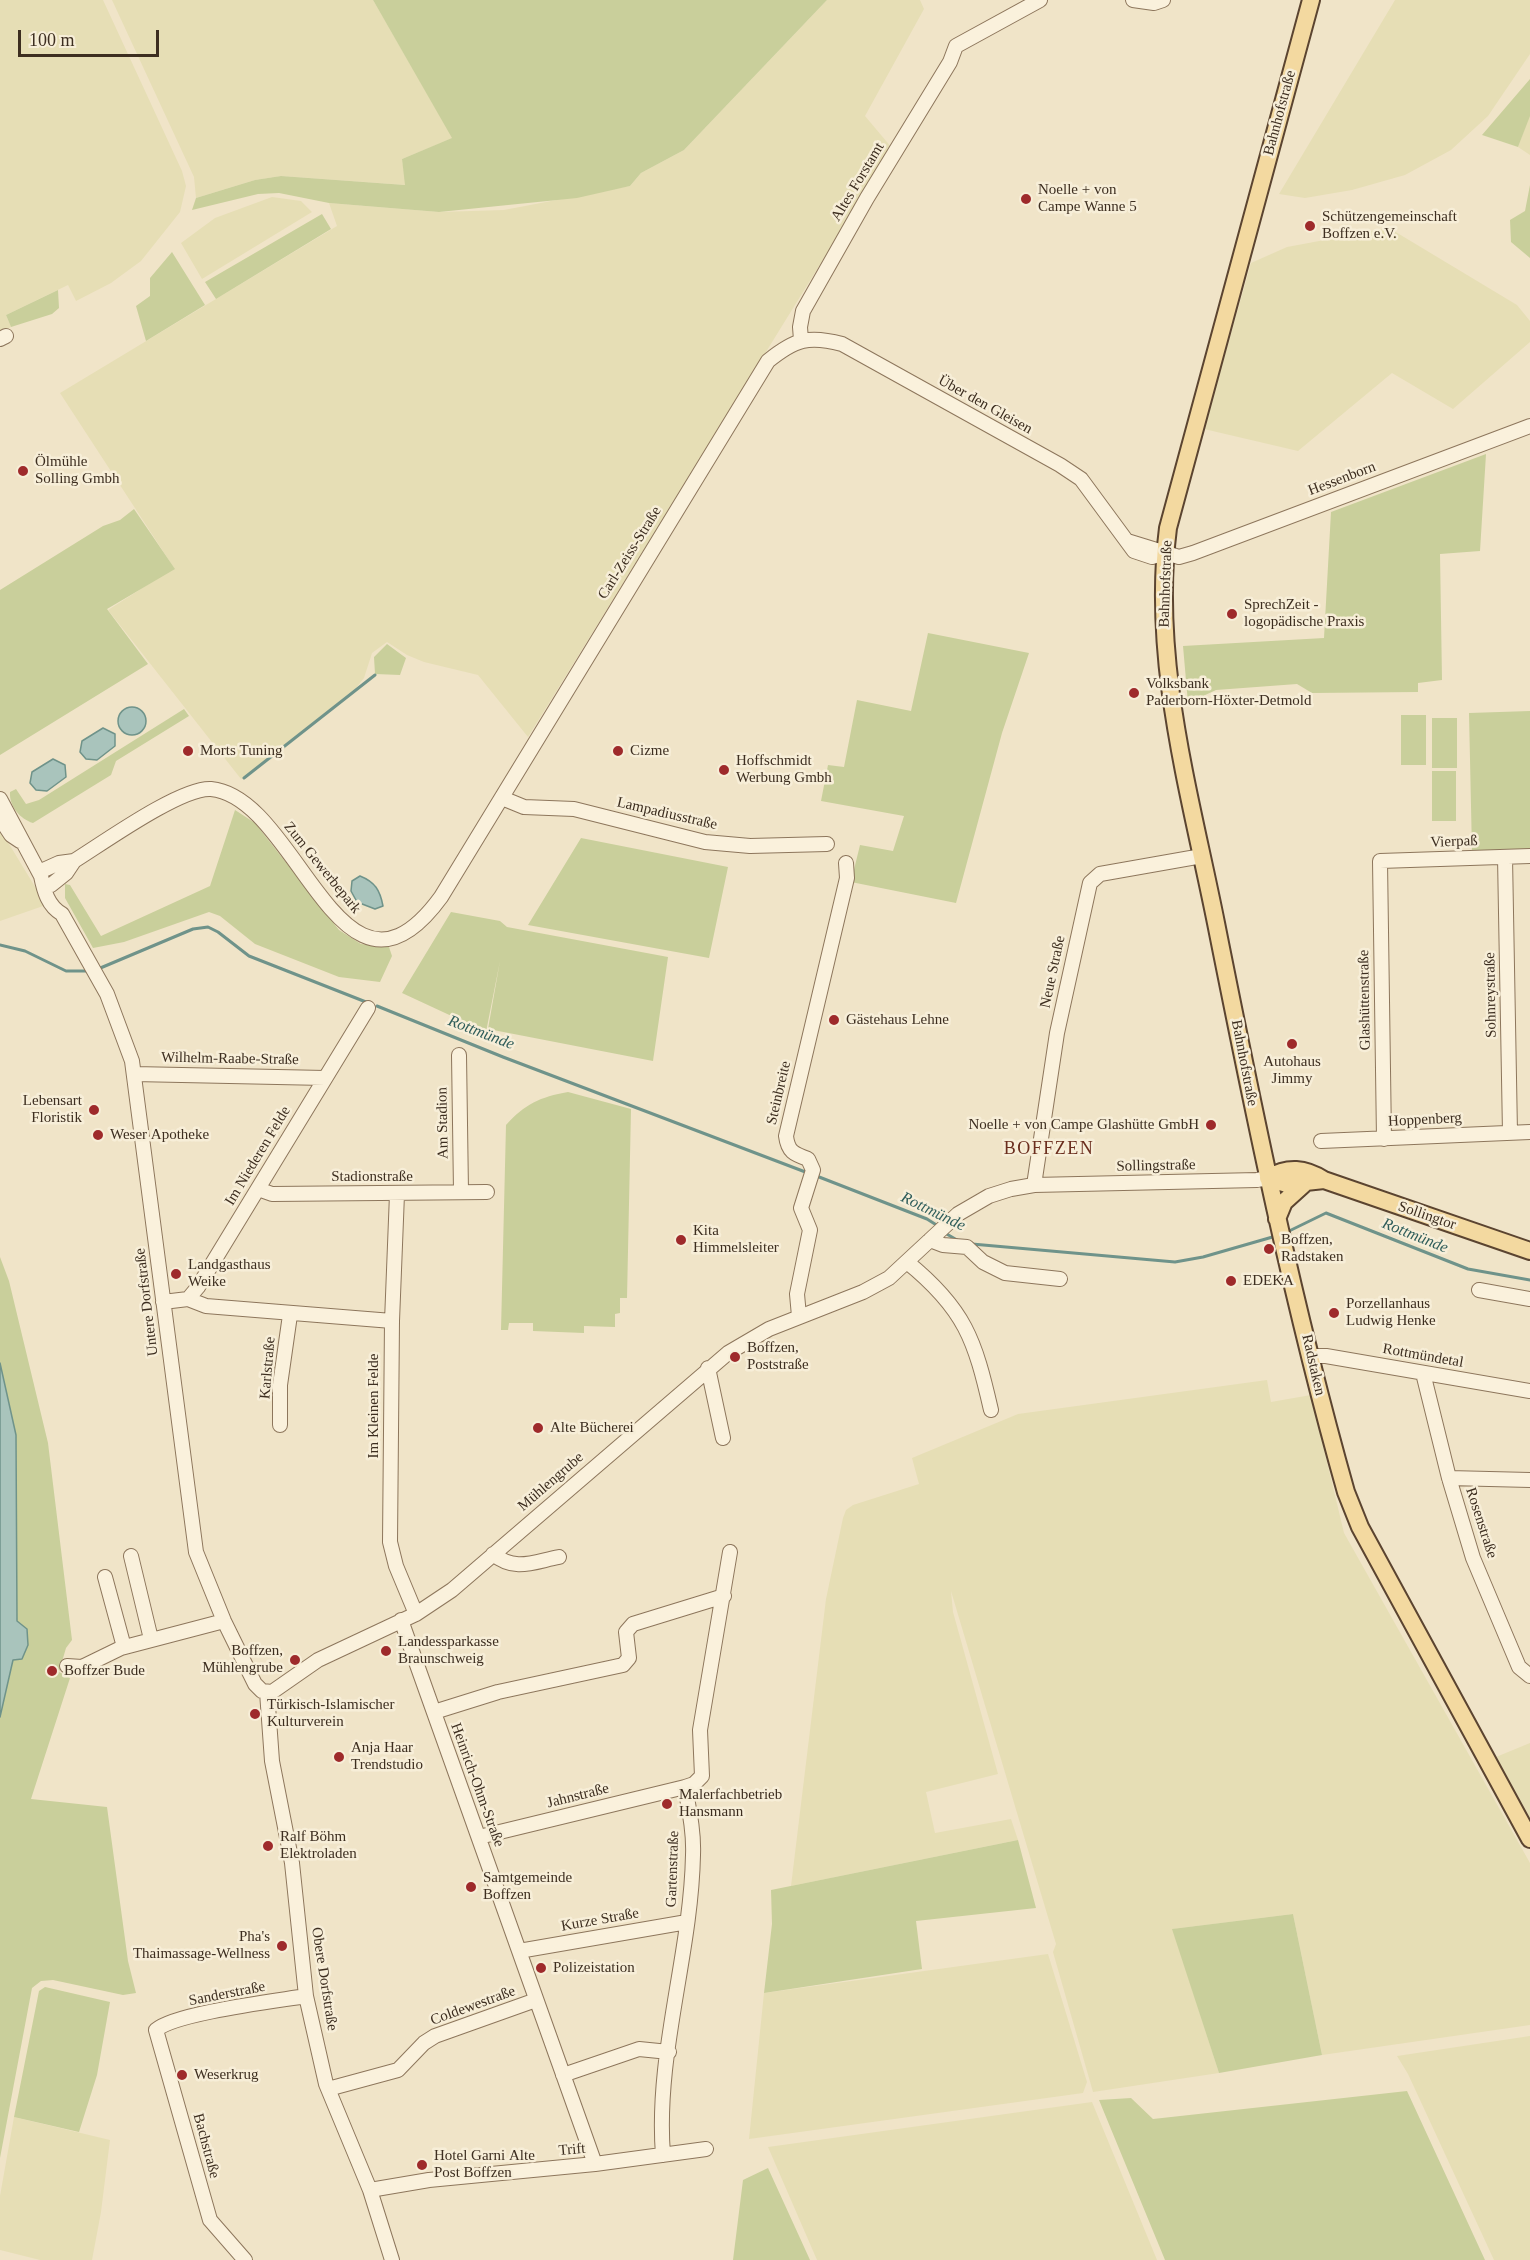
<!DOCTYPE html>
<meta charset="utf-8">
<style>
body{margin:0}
#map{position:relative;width:1530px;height:2260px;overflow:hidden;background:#f0e4c8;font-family:"Times New Roman",serif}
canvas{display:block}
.scale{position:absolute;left:18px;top:30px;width:141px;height:27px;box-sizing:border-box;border:3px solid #3d2e20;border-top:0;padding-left:8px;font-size:18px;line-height:21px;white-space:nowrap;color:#3d2e20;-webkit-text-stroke:4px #f7eed8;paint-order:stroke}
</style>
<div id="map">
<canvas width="1530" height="2260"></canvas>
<div class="scale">100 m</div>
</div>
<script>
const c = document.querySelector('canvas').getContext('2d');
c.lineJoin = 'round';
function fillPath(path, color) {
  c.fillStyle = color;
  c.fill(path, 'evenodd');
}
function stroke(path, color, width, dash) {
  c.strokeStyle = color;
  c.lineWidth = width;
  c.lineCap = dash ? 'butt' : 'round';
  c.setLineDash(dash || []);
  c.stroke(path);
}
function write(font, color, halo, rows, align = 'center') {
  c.font = font + ' "Times New Roman",serif';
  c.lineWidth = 5;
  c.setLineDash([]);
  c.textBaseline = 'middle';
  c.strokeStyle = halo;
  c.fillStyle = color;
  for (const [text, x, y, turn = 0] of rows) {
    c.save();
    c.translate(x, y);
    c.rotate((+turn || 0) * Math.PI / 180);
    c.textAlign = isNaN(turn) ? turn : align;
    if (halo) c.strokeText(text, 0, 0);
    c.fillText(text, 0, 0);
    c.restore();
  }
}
fillPath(new Path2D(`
 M 0,0 L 103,0 L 182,171 L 186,186 L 180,212 L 141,261 L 111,283 L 76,301 L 68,285 L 6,315 L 11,327 L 0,333 Z
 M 112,0 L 373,0 L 453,138 L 402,159 L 406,185 L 281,176 L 255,180 L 196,198 L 194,177 Z
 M 827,0 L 920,0 L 924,9 L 865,116 L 892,148 L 528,737 L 478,675 L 424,662 L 407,655 L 387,642 L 372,653 L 364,678 L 356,688 L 241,779 L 108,610 L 174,568 L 60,393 L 337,226 L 329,203 L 439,212 L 504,210 L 630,186 L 641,173 L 684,150 Z
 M 1395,0 L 1530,0 L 1530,54 L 1488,116 L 1451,150 L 1405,175 L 1352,190 L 1305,198 L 1279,194 Z
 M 1529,116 L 1530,116 L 1530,155 L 1518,147 Z
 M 272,197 L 301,201 L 312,212 L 202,279 L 181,243 L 215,218 Z
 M 1389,228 L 1517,305 L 1530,321 L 1530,342 L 1453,409 L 1392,373 L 1298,451 L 1204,429 L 1251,263 L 1287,247 Z
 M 0,829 L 46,905 L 0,921 Z
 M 1267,1380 L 1271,1402 L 1311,1395 L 1344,1533 L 1530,1863 L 1530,2025 L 1322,2055 L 1293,1914 L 1173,1929 L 1219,2073 L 1093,2092 L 1053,1952 L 1056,1944 L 951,1591 L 953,1612 L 998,1774 L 926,1792 L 935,1833 L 1011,1819 L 1018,1840 L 791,1886 L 826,1599 L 843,1518 L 846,1510 L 853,1505 L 919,1484 L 912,1458 L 1018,1414 Z
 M 1530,1743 L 1530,1818 L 1496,1757 Z
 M 1048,1954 L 1087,2082 L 1083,2093 L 749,2139 L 764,1993 Z
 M 1530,2036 L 1530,2260 L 1494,2260 L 1408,2074 L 1397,2056 Z
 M 1092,2102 L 1157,2260 L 817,2260 L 768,2147 Z
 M 14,2117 L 110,2140 L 101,2212 L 92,2260 L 40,2260 L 0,2250 L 0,2196 Z`), '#e6deb5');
fillPath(new Path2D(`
 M 373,0 L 827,0 L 684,150 L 641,173 L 630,186 L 577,198 L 439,212 L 329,203 L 279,193 L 258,194 L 192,210 L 196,198 L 255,180 L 281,176 L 405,185 L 402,159 L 452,138 Z
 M 1530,79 L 1530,116 L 1518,147 L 1482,135 Z
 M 1530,185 L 1530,258 L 1511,242 L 1510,220 L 1525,211 Z
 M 322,214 L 331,229 L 216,299 L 205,282 Z
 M 172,252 L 205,305 L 146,341 L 136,306 L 150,296 L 150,278 Z
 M 58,290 L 59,308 L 52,314 L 11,327 L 6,315 Z
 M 1486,454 L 1480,551 L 1440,554 L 1442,680 L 1418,683 L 1418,692 L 1312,693 L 1297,684 L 1216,690 L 1188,703 L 1183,646 L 1324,638 L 1331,512 Z
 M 134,509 L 175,569 L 107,609 L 148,664 L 0,755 L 0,590 L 103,526 L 120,520 Z
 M 928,633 L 1029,653 L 1002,733 L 956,903 L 851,882 L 860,845 L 893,851 L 904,816 L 821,801 L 828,765 L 844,767 L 857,700 L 911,711 Z
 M 387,644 L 406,658 L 400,675 L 375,674 L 374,657 Z
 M 184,709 L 189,716 L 116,761 L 111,775 L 33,823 C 20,819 9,806 10,792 L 16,789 L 26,804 L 39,800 Z
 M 1530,711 L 1530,851 L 1472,852 L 1469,713 Z
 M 1401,715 L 1426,715 L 1426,765 L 1401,765 Z
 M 1432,718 L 1457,718 L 1457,768 L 1432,768 Z
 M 1432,771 L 1456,771 L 1456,821 L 1432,821 Z
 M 235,810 L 255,823 L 339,930 L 361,944 L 389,947 L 392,956 L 380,982 L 339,977 L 255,944 L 220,916 L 209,912 L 124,942 L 93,948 L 65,898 L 65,884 L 70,885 L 101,936 L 210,886 Z
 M 581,838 L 728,867 L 709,958 L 528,925 Z
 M 451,912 L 500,921 L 507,927 L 668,957 L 653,1061 L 488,1029 L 500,961 L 486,1032 L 402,993 Z
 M 568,1092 L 631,1109 L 627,1298 L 620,1298 L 620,1313 L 615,1314 L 615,1327 L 584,1326 L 584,1333 L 533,1331 L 533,1323 L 509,1323 L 508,1330 L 501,1330 L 506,1125 C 525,1104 540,1097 568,1092 Z
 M 0,1257 L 9,1281 L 48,1443 L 72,1640 L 66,1648 L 59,1672 L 70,1678 L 31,1799 L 107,1807 L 128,1961 L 136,1993 L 123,1995 L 53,1980 L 41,1981 L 32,1988 L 0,2158 L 0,1717 L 13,1660 L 22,1659 L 28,1645 L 27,1629 L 17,1621 L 16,1435 L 0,1363 Z
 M 1018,1840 L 1036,1908 L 916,1921 L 922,1969 L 764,1993 L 772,1924 L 771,1890 Z
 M 1293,1914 L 1322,2055 L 1219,2073 L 1172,1929 Z
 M 45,1987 L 110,2002 L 97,2075 L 79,2132 L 14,2117 L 39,1991 Z
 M 1407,2091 L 1485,2260 L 1165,2260 L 1099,2100 L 1131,2098 L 1153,2119 Z
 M 768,2168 L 810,2260 L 733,2260 L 743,2180 Z`), '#c9cf9b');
const water = new Path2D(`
 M118 721a14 14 0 1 1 28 0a14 14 0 1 1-28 0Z
 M 103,728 L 115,734 L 115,746 L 97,760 L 86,759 L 80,752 L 82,741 Z
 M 53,759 L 65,765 L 66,777 L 47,791 L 36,790 L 30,783 L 32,772 Z
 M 360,876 C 375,882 380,890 383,906 L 375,909 L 357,902 L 351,891 L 352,881 Z
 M 0,1363 L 16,1435 L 17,1621 L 27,1629 L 28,1645 L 22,1659 L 13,1660 L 0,1717 Z`);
fillPath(water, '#a9c4bc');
stroke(water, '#6f938a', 1.5);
stroke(new Path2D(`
 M 244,778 L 375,675
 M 0,945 L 25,951 L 66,971 L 89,971
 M 98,969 L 193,929 L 208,927 L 218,932 L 249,956 L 366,1002
 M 377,1006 L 503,1057 L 808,1173
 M 814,1175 L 927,1219 L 938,1226
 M 945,1233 L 957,1240
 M 1285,1233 L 1326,1213 L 1468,1269 L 1530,1280
 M 972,1244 L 1175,1262 L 1203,1257 L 1276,1236`), '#6f938a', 3);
const minor = new Path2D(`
 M 1133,0 L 1154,3 L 1163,0
 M 0,339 L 6,336
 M 801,340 L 800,327 L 803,311 L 867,198 L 950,62 L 956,46 L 1040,0
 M 1127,541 L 1179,557 L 1193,553 L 1530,426
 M 502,798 L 524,807 L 574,809 L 705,842 L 750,846 L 827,844
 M 0,799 L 41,876 C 44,891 48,906 62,914 L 107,994 L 132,1061 L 196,1552 L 224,1621 L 255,1684 L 262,1691 L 272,1692 L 318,1660 L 416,1614 L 452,1590 L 728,1353 L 769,1329 L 863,1292 L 889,1278 L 958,1214 L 989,1196 L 1011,1189 L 1034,1185 L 1257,1180 L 1268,1178
 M 0,818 L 11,835 L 20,841
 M 1505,857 L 1510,1133
 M 39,872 L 59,863 L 74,861 C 103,843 181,787 211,789 C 299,797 341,1034 441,897 L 768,361 C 795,339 809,335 842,344 L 1060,465 L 1081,479 L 1134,551 L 1152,557 L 1165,553
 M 51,885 L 66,873 L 74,861
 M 459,1055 L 461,1191
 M 134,1074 L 325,1078
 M 1384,1139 L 1380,861 L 1530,856
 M 1321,1141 L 1530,1132
 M 1034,1185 L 1057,1033 L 1090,883 L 1100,874 L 1202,856
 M 258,1189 L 272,1194 L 487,1192
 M 397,1194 L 392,1321 L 390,1542 L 396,1566 L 416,1614
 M 930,1240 L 943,1245 L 967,1247 L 983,1262 L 1005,1273 L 1060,1279
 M 907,1262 C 965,1309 975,1340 991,1410
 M 1479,1290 L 1530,1299
 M 188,1299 L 206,1306 L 392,1321
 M 163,1302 L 188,1299 L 198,1287 L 368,1008
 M 799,1316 L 797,1294 L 810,1230 L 801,1208 L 813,1170 L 808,1159 C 794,1154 788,1152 786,1136 L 847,878 L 846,863
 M 1311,1356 L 1326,1356 L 1530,1391
 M 708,1368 L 723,1438
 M 1423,1373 L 1449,1478 L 1473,1558 L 1519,1667 L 1530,1676
 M 280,1425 L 280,1385 L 290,1315
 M 1449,1478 L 1530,1480
 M 493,1554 C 515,1572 533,1562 559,1557
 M 131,1556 L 151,1639
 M 105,1577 L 124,1647
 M 401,1620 L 595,2164
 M 67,1666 L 82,1667 L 121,1648 L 224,1621
 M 267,1692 L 272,1761 L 292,1863 L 306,1996 L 326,2084 L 370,2190 L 392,2260
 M 434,1712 L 498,1692 L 623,1665 L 629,1658 L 626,1632 L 633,1624 L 724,1596
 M 479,1837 L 685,1787
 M 519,1951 L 687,1922
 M 563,2075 L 639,2049 L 669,2052
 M 328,2089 L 398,2070 L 424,2043 L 435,2036 L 536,2000
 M 663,2155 C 655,2055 691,1955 693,1855 C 694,1832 689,1809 685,1787 L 694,1784 L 702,1776 L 700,1730 L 730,1552
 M 370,2190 L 429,2180 L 595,2164 L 706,2149
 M 245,2260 L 210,2220 L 156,2030 C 175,2013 276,2001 306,1996`);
const major = new Path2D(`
 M 1311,0 L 1168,528 C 1151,661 1190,793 1216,923 C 1254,1114 1293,1305 1346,1492 L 1360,1527 L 1530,1839
 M 1268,1178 C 1288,1166 1305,1168 1324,1180 L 1530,1251
 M 1268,1178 L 1287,1184 L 1324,1180
 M 1277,1219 L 1284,1202 L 1305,1183`);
stroke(minor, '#8d765c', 16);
stroke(major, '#5b4430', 20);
stroke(minor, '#faf1dc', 14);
stroke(major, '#f3d9a0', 16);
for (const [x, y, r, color] of [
 [1026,199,6,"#9e2a2b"],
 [1310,226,6,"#9e2a2b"],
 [23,471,6,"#9e2a2b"],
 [1232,614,6,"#9e2a2b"],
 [1134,693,6,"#9e2a2b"],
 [188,751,6,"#9e2a2b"],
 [618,751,6,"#9e2a2b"],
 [724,770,6,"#9e2a2b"],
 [834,1020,6,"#9e2a2b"],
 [1292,1044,6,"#9e2a2b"],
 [94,1110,6,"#9e2a2b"],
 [1211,1125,6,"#9e2a2b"],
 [98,1135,6,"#9e2a2b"],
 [681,1240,6,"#9e2a2b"],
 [1269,1249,6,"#9e2a2b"],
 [176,1274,6,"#9e2a2b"],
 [1231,1281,6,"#9e2a2b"],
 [1334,1313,6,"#9e2a2b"],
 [735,1357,6,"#9e2a2b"],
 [538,1428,6,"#9e2a2b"],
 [386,1651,6,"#9e2a2b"],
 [295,1660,6,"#9e2a2b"],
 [52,1671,6,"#9e2a2b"],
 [255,1714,6,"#9e2a2b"],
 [339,1757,6,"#9e2a2b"],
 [667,1804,6,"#9e2a2b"],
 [268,1846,6,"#9e2a2b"],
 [471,1887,6,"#9e2a2b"],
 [282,1946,6,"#9e2a2b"],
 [541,1968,6,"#9e2a2b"],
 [182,2075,6,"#9e2a2b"],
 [422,2165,6,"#9e2a2b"]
]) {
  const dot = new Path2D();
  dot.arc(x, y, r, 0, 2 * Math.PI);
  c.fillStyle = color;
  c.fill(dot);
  stroke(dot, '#f7eed8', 2);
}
write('15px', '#3d2e20', '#f7eed8', [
 ["Bahnhofstraße",1280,113,-75],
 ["Altes Forstamt",858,182,-59],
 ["Über den Gleisen",985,405,29],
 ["Hessenborn",1342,479,-21],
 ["Carl-Zeiss-Straße",630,553,-58],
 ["Bahnhofstraße",1166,584,-88],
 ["Lampadiusstraße",667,814,13],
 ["Vierpaß",1454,842,-2],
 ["Zum Gewerbepark",322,868,51],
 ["Neue Straße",1053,972,-78],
 ["Sohnreystraße",1491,995,-91],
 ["Glashüttenstraße",1365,1000,-91],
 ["Wilhelm-Raabe-Straße",230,1059,1],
 ["Bahnhofstraße",1244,1063,79],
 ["Steinbreite",779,1093,-77],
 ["Hoppenberg",1425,1120,-3],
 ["Am Stadion",443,1123,-91],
 ["Im Niederen Felde",258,1156,-59],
 ["Sollingstraße",1156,1166,-1],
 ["Stadionstraße",372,1177],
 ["Sollingtor",1427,1216,19],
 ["Untere Dorfstraße",147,1302,-97],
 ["Rottmündetal",1423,1356,10],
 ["Radstaken",1313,1365,77],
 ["Karlstraße",268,1368,-85],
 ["Im Kleinen Felde",374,1406,-90],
 ["Mühlengrube",551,1482,-41],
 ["Rosenstraße",1481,1523,72],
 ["Heinrich-Ohm-Straße",477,1785,70],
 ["Jahnstraße",578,1796,-14],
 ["Gartenstraße",673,1869,-88],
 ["Kurze Straße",600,1920,-10],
 ["Obere Dorfstraße",324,1979,81],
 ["Sanderstraße",227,1994,-11],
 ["Coldewestraße",473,2006,-20],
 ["Bachstraße",206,2146,75],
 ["Trift",572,2150,-5]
]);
write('15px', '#3d2e20', '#f7eed8', [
 ["Noelle + von",1038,190],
 ["Campe Wanne 5",1038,207],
 ["Schützengemeinschaft",1322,217],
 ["Boffzen e.V.",1322,234],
 ["Ölmühle",35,462],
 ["Solling Gmbh",35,479],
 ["SprechZeit -",1244,605],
 ["logopädische Praxis",1244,622],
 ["Volksbank",1146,684],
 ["Paderborn-Höxter-Detmold",1146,701],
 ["Morts Tuning",200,751],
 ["Cizme",630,751],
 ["Hoffschmidt",736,761],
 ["Werbung Gmbh",736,778],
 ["Gästehaus Lehne",846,1020],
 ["Autohaus",1292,1062,"center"],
 ["Jimmy",1292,1079,"center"],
 ["Lebensart",82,1101,"right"],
 ["Floristik",82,1118,"right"],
 ["Noelle + von Campe Glashütte GmbH",1199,1125,"right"],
 ["Weser Apotheke",110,1135],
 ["Kita",693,1231],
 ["Himmelsleiter",693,1248],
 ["Boffzen,",1281,1240],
 ["Radstaken",1281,1257],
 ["Landgasthaus",188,1265],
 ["Weike",188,1282],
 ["EDEKA",1243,1281],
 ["Porzellanhaus",1346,1304],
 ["Ludwig Henke",1346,1321],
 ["Boffzen,",747,1348],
 ["Poststraße",747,1365],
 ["Alte Bücherei",550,1428],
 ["Landessparkasse",398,1642],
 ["Braunschweig",398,1659],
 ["Boffzen,",283,1651,"right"],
 ["Mühlengrube",283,1668,"right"],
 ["Boffzer Bude",64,1671],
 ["Türkisch-Islamischer",267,1705],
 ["Kulturverein",267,1722],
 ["Anja Haar",351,1748],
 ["Trendstudio",351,1765],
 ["Malerfachbetrieb",679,1795],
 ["Hansmann",679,1812],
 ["Ralf Böhm",280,1837],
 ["Elektroladen",280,1854],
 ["Samtgemeinde",483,1878],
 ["Boffzen",483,1895],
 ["Pha's",270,1937,"right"],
 ["Thaimassage-Wellness",270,1954,"right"],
 ["Polizeistation",553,1968],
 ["Weserkrug",194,2075],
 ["Hotel Garni Alte",434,2156],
 ["Post Boffzen",434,2173]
], 'left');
write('italic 16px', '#2f5d5a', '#f7eed8', [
 ["Rottmünde",481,1033,21],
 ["Rottmünde",933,1212,26],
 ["Rottmünde",1415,1236,22]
]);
c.letterSpacing = '1.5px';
write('18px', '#6b2e1e', '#f7eed8', [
 ["BOFFZEN",1049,1149]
]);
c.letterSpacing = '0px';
</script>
